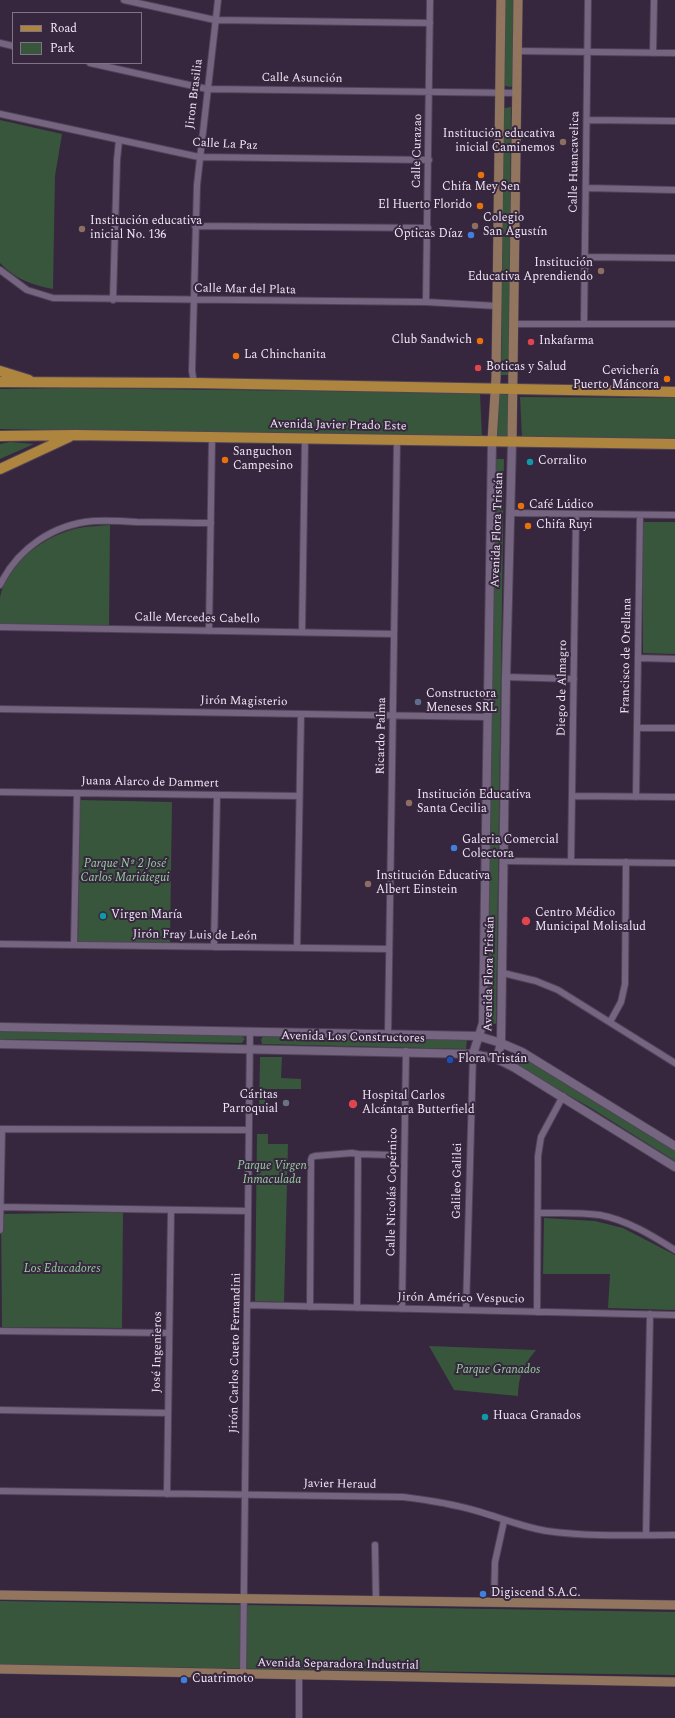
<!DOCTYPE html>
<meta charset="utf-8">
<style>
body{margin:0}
#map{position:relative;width:675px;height:1718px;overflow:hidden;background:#36263e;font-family:Spectral,serif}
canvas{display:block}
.legend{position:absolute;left:12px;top:12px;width:130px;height:52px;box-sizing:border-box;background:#36263e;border:1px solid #807388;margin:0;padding:5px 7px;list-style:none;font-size:12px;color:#f0e6f6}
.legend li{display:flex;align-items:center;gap:8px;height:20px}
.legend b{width:20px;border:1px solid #807388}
</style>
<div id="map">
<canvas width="675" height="1718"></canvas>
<ul class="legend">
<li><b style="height:5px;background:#ad853f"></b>Road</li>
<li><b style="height:11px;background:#37563c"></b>Park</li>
</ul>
</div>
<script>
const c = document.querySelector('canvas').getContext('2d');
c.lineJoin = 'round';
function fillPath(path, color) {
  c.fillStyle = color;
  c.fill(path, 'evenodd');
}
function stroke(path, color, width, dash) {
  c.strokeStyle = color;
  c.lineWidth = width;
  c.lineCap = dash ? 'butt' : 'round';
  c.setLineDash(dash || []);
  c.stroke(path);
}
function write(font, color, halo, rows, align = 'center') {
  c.font = font + ' Spectral,serif';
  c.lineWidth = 4;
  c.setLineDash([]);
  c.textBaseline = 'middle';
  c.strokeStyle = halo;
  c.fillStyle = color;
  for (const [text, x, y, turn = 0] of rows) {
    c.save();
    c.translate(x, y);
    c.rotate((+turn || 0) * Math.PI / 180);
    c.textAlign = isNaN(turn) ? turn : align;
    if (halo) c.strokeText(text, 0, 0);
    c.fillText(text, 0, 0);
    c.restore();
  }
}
fillPath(new Path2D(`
 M 505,0 L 514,0 L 513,84 L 511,87 L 504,86 L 503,81 Z
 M 511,107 L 509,375 L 501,375 L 504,108 Z
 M 0,120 L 62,134 L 55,176 L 53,289 C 32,285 15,279 0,263 Z
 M 64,388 L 480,393 L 482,438 L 0,429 L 0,389 Z
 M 498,391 L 509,396 L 509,436 L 496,441 Z
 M 520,397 L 675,398 L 675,438 L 522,438 Z
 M 10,442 L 34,444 L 0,459 L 0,444 Z
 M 494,459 L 504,459 L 496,1024 L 484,1022 Z
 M 643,522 L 675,522 L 675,654 L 643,653 Z
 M 110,525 L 109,627 L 0,625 C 0,616 0,606 0,597 C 8,562 45,535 79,528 C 89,526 100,526 110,525 Z
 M 80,800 L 172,802 L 170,944 L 78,942 Z
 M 0,1031 L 241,1035 L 245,1039 L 242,1043 L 0,1039 Z
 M 263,1036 L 467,1040 L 466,1049 L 262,1044 L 261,1040 Z
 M 512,1052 L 542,1067 L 675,1149 L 675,1161 L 591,1108 L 508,1061 Z
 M 260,1057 L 282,1057 L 281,1078 L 301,1079 L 301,1089 L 265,1089 L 265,1114 L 259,1114 Z
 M 257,1134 L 268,1134 L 268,1144 L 288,1144 L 284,1302 L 255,1301 Z
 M 123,1212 L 122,1328 L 2,1327 L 1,1214 Z
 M 544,1218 L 595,1221 L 623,1228 L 675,1255 L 675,1310 L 608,1308 L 610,1274 L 543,1274 Z
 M 429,1346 L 536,1350 C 524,1364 518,1377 518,1396 L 454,1390 Z
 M 0,1601 L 675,1612 L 675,1675 L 0,1665 Z`), '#37563c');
const minor = new Path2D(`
 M 124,0 L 215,20 L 430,23
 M 0,43 L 13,46
 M 517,51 L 675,53
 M 653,53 L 654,0
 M 90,63 L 207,89 L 517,93
 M 0,114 L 199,157 L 429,160
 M 587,120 L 675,121
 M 586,188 L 675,190
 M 195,226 L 428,228
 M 585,257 L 675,258
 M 0,270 L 27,290 L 53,298 L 426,302 L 497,306
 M 113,300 L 117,160 L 119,140
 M 426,302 L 430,0
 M 514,324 L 675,324
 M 584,324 L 588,0
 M 194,383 L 192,371 L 197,185 L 218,0
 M 510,513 L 675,515
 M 0,585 C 18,548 54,524 94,521 C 109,520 123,521 137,522 C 162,522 186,523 211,523
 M 0,627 L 394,634
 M 209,631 L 212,437
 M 302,632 L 305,439
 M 638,658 L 675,659
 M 506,677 L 574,679
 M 0,709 L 488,717
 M 637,728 L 675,728
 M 0,792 L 299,796
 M 572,796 L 675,797
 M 636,797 L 640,515
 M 504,861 L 675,863
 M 571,862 L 576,514
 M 0,944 L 389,949
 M 74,945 L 77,793
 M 214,947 L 217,795
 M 297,948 L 301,714
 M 503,973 L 536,981 L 558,990 L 675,1063
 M 610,1022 L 621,1002 L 625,984 L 626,862
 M 388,1033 L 397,440
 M 0,1129 L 249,1130
 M 358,1154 L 391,1155
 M 0,1207 L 248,1211
 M 539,1213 C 559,1213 580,1212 600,1215 C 627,1220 653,1236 675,1250
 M 0,1230 L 2,1129
 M 247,1305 L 675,1315
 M 310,1307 L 311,1160 L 312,1157 L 315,1156 L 352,1153 L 358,1154 L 357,1308
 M 402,1309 L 406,1051
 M 466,1310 L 473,1054
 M 537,1312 L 538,1156 L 541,1137 L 563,1096
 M 0,1331 L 169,1333
 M 0,1410 L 168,1413
 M 0,1491 L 403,1497 C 428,1500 453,1504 477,1511 C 501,1518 523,1527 547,1531 C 589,1537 633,1535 675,1535
 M 167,1494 L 171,1211
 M 646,1535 L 650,1314
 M 375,1545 L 376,1601
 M 494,1602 L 495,1562 L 504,1521
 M 243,1675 L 250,1031
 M 299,1718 L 299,1676`);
const tertiary = new Path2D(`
 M 0,1027 L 478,1036 L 501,1043 L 522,1052 L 675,1146
 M 0,1044 L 473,1054 L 497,1059 L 515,1068 L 675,1167
 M 473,1054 L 483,1023 L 492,441
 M 497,1059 L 501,1043 L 506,677 L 512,442`);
const secondary = new Path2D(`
 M 492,441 L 496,378 L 501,0
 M 512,442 L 518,0
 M 0,1595 L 675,1605
 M 0,1669 L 675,1682`);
const primary = new Path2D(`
 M 0,371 L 29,380
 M 0,382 L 194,383 L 675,392
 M 0,436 L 75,435 L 675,444
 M 0,469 L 69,437`);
stroke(minor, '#504357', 8);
stroke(tertiary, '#504357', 10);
stroke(secondary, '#504357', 10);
stroke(primary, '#504357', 12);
stroke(minor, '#766580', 6);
stroke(tertiary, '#766580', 8);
stroke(secondary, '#91755f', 9);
stroke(primary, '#ad853f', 10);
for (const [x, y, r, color] of [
 [563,142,4,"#8d6e63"],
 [481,175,4,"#e8710a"],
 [480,206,4,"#e8710a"],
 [475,226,4,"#8d6e63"],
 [82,229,4,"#8d6e63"],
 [471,235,4,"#3f7fe0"],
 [601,271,4,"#8d6e63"],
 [480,341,4,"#e8710a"],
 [531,342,4,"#e0444e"],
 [236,356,4,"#e8710a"],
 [478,368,4,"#e0444e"],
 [667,379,4,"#e8710a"],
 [225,460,4,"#e8710a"],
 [530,462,4,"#0f9aa8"],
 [521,506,4,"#e8710a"],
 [528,526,4,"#e8710a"],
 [418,702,4,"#5c6f8a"],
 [409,803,4,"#8d6e63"],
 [454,848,4,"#3f7fe0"],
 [368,884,4,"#8d6e63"],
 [103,916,4,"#0f9aa8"],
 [526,921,5,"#e0444e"],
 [450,1060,4,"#1a4fb4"],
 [286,1103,4,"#6b7280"],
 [353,1104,5,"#e0444e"],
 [485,1417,4,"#0f9aa8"],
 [483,1594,4,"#3f7fe0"],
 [184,1680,4,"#3f7fe0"]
]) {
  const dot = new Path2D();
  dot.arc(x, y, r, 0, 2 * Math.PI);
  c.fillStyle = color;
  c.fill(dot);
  stroke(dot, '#36263e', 1.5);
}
write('12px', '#f0e6f6', '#36263e', [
 ["Calle Asunción",302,79,1],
 ["Jiron Brasilia",195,94,-83],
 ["Calle La Paz",225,145,3],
 ["Calle Curazao",418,151,-89],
 ["Calle Huancavelica",575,162,-89],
 ["Calle Mar del Plata",245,290,1],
 ["Avenida Javier Prado Este",338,426,1],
 ["Avenida Flora Tristán",498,530,-88],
 ["Calle Mercedes Cabello",197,619,1],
 ["Francisco de Orellana",627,656,-89],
 ["Diego de Almagro",563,688,-89],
 ["Jirón Magisterio",244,702,1],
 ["Ricardo Palma",382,736,-89],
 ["Juana Alarco de Dammert",150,783,1],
 ["Jirón Fray Luis de León",195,936,1],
 ["Avenida Flora Tristán",490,974,-89],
 ["Avenida Los Constructores",353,1038,1],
 ["Galileo Galilei",458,1181,-89],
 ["Calle Nicolás Copérnico",393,1192,-89],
 ["Jirón Américo Vespucio",461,1299,1],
 ["José Ingenieros",158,1352,-89],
 ["Jirón Carlos Cueto Fernandini",236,1353,-89],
 ["Javier Heraud",340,1485,1],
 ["Avenida Separadora Industrial",338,1665,1]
]);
write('12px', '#f0e6f6', '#36263e', [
 ["Institución educativa",555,135,"right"],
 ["inicial Caminemos",555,149,"right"],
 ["Chifa Mey Sen",481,188,"center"],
 ["El Huerto Florido",472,206,"right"],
 ["Colegio",483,219],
 ["San Agustín",483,233],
 ["Institución educativa",90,222],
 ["inicial No. 136",90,236],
 ["Ópticas Díaz",463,235,"right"],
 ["Institución",593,264,"right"],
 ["Educativa Aprendiendo",593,278,"right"],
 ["Club Sandwich",472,341,"right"],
 ["Inkafarma",539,342],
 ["La Chinchanita",244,356],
 ["Boticas y Salud",486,368],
 ["Cevichería",659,372,"right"],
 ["Puerto Máncora",659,386,"right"],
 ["Sanguchon",233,453],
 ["Campesino",233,467],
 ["Corralito",538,462],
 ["Café Lúdico",529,506],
 ["Chifa Ruyi",536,526],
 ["Constructora",426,695],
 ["Meneses SRL",426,709],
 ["Institución Educativa",417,796],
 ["Santa Cecilia",417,810],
 ["Galeria Comercial",462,841],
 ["Colectora",462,855],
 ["Institución Educativa",376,877],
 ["Albert Einstein",376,891],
 ["Centro Médico",535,914],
 ["Municipal Molisalud",535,928],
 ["Virgen María",111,916],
 ["Flora Tristán",458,1060],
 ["Cáritas",278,1096,"right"],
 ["Parroquial",278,1110,"right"],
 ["Hospital Carlos",362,1097],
 ["Alcántara Butterfield",362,1111],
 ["Huaca Granados",493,1417],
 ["Digiscend S.A.C.",491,1594],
 ["Cuatrimoto",192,1680]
], 'left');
write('italic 12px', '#96d09e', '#36263e', [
 ["Parque Nº 2 José",125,865],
 ["Carlos Mariátegui",125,879],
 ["Parque Virgen",272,1167],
 ["Inmaculada",272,1181],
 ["Los Educadores",62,1270],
 ["Parque Granados",498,1371]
]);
</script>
